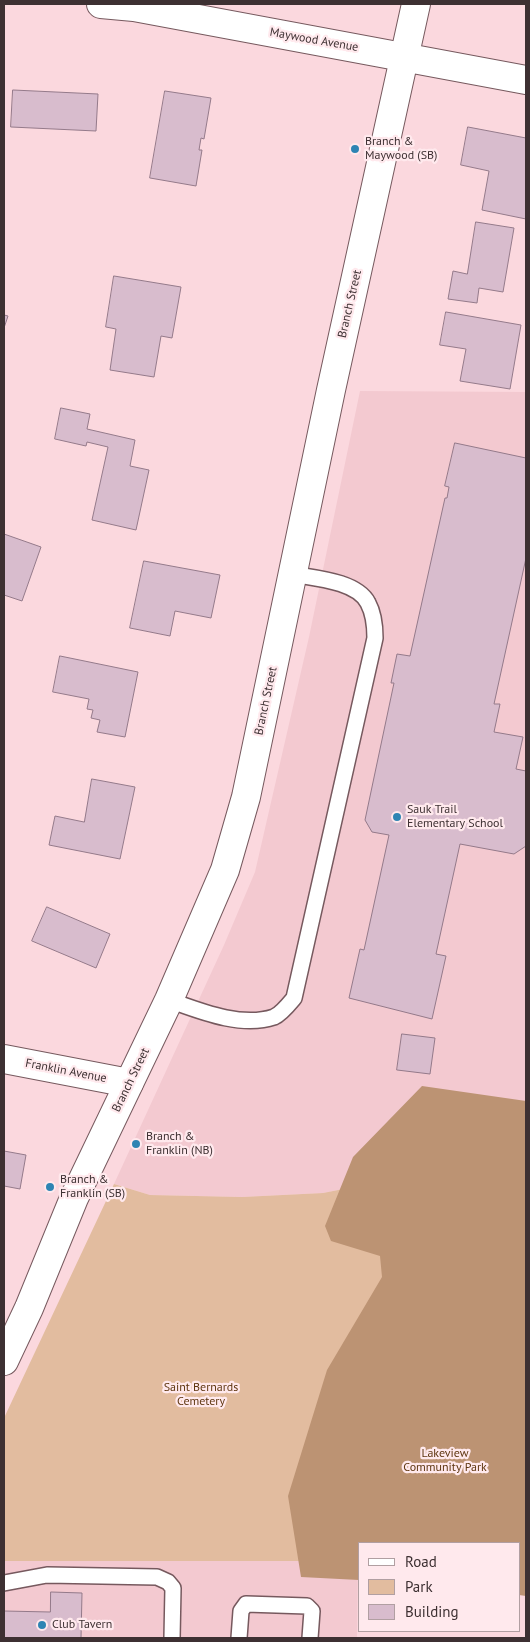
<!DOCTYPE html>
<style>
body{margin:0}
#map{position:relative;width:530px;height:1642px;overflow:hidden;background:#fbd8de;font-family:"PT Sans",sans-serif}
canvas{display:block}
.frame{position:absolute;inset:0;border:5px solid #3d3032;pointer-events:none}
.legend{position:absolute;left:358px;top:1542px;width:162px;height:90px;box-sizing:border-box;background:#ffe9ed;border:1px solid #b19fa2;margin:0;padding:6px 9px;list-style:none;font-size:15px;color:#3d3032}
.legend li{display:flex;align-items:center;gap:10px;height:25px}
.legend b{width:25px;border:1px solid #b19fa2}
</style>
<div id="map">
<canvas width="530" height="1642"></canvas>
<div class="frame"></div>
<ul class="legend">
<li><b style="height:6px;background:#fff"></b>Road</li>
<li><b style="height:14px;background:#e2bc9f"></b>Park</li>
<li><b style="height:14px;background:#d8bccd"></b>Building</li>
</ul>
</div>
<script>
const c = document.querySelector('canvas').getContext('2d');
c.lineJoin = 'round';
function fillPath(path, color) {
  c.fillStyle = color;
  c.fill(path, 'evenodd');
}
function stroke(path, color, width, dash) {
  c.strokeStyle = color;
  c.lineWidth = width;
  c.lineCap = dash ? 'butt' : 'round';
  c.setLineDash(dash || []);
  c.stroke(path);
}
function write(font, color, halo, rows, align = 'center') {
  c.font = font + ' "PT Sans",sans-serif';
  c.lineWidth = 4.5;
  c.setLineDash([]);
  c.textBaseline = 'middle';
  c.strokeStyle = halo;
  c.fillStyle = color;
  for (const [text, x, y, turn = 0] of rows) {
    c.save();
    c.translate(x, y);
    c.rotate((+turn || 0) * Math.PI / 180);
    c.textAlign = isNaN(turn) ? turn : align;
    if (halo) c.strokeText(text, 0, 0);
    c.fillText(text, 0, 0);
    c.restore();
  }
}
fillPath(new Path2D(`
 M 360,391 L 526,392 L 526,1160 L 424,1173 L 323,1193 L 242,1197 L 150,1195 L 114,1184 L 224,945 L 255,872 L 309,637 Z
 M 4,1561 L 358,1561 L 357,1638 L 4,1638 Z`), '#f3c9d0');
fillPath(new Path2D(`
 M 424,1173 L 519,1543 L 359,1543 L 359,1561 L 4,1561 L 4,1418 L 114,1184 L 150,1195 L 242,1197 L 323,1193 Z`), '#e2bc9f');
fillPath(new Path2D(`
 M 422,1086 L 526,1101 L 526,1596 L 519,1595 L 519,1543 L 359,1543 L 359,1580 L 301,1577 L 288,1496 L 327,1370 L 382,1277 L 380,1256 L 331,1241 L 325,1226 L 353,1157 Z`), '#bc9373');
const building = new Path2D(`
 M 13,90 L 98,94 L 96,131 L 11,127 Z
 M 165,91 L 211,98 L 204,139 L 201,138 L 199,150 L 202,150 L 196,186 L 150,178 Z
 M 468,127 L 526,138 L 526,219 L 482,210 L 489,171 L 461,165 Z
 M 476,222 L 514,228 L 503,292 L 479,288 L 477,303 L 448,299 L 453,271 L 467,274 Z
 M 114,276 L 181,287 L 172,338 L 161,336 L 154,377 L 110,370 L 116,329 L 106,327 Z
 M 446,312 L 521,325 L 510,389 L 460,381 L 466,349 L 440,345 Z
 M 4,315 L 8,316 L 4,328 Z
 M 61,408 L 90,414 L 87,429 L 135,440 L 130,466 L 149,470 L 136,530 L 92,520 L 108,447 L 87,442 L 86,446 L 55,439 Z
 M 455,443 L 526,458 L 526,558 L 494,704 L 500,704 L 494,732 L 523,737 L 516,769 L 526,771 L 526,846 L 514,854 L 460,844 L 436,954 L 446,956 L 432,1019 L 349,998 L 360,949 L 364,950 L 389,835 L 372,832 L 365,820 L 394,683 L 391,683 L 397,654 L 410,656 L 445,498 L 447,498 L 449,487 L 445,486 Z
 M 4,534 L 41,547 L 22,601 L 4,595 Z
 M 144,561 L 220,575 L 211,618 L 175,611 L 170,636 L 130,628 Z
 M 60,656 L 138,672 L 125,737 L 97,732 L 100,720 L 91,718 L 93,710 L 87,709 L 89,699 L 53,692 Z
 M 92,779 L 135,787 L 120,859 L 49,845 L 55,816 L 84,822 Z
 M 47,907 L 110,934 L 96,968 L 32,941 Z
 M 402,1034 L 435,1038 L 430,1074 L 397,1070 Z
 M 4,1151 L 26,1155 L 20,1189 L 4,1186 Z
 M 51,1592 L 82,1593 L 81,1638 L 4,1638 L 4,1611 L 50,1612 Z`);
fillPath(building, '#d8bccd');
stroke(building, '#947a8a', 1);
const lane = new Path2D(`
 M 169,1000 C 200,1011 241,1028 274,1017 C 281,1014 289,1004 294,998 L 375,638 C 375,626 374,614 368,603 C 357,581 314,578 292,574
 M 4,1583 L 47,1575 L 157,1577 L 168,1582 L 173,1588 L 172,1638
 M 239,1638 L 241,1611 L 246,1604 L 307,1606 L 312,1611 L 310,1638`);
const street = new Path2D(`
 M 101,4 L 134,7 L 526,80
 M 4,1059 L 129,1083`);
const secondary = new Path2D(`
 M 4,1361 L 29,1308 L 74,1198 L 169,1000 L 225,870 L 246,797 L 331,390 L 416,4`);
stroke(lane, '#76595e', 18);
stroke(street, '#76595e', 30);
stroke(secondary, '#76595e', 30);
stroke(lane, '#fff', 15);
stroke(street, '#fff', 28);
stroke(secondary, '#fff', 28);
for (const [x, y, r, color] of [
 [355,149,5,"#2e84b3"],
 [397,817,5,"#2e84b3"],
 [136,1144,5,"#2e84b3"],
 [50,1187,5,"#2e84b3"],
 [42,1625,5,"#2e84b3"]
]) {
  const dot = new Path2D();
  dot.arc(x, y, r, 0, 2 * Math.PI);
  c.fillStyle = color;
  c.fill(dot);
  stroke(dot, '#ffe9ed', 2);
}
write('12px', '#3d3032', '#ffe9ed', [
 ["Maywood Avenue",314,40,10],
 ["Branch Street",350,304,-77],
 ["Branch Street",266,701,-78],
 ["Franklin Avenue",66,1071,11],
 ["Branch Street",131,1080,-64]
]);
write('12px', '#3d3032', '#ffe9ed', [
 ["Branch &",365,142],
 ["Maywood (SB)",365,156],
 ["Sauk Trail",407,810],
 ["Elementary School",407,824],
 ["Branch &",146,1137],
 ["Franklin (NB)",146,1151],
 ["Branch &",60,1180],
 ["Franklin (SB)",60,1194],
 ["Club Tavern",52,1625]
], 'left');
write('12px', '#5f3610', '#ffe9ed', [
 ["Saint Bernards",201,1388],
 ["Cemetery",201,1402],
 ["Lakeview",445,1454],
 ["Community Park",445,1468]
]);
</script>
